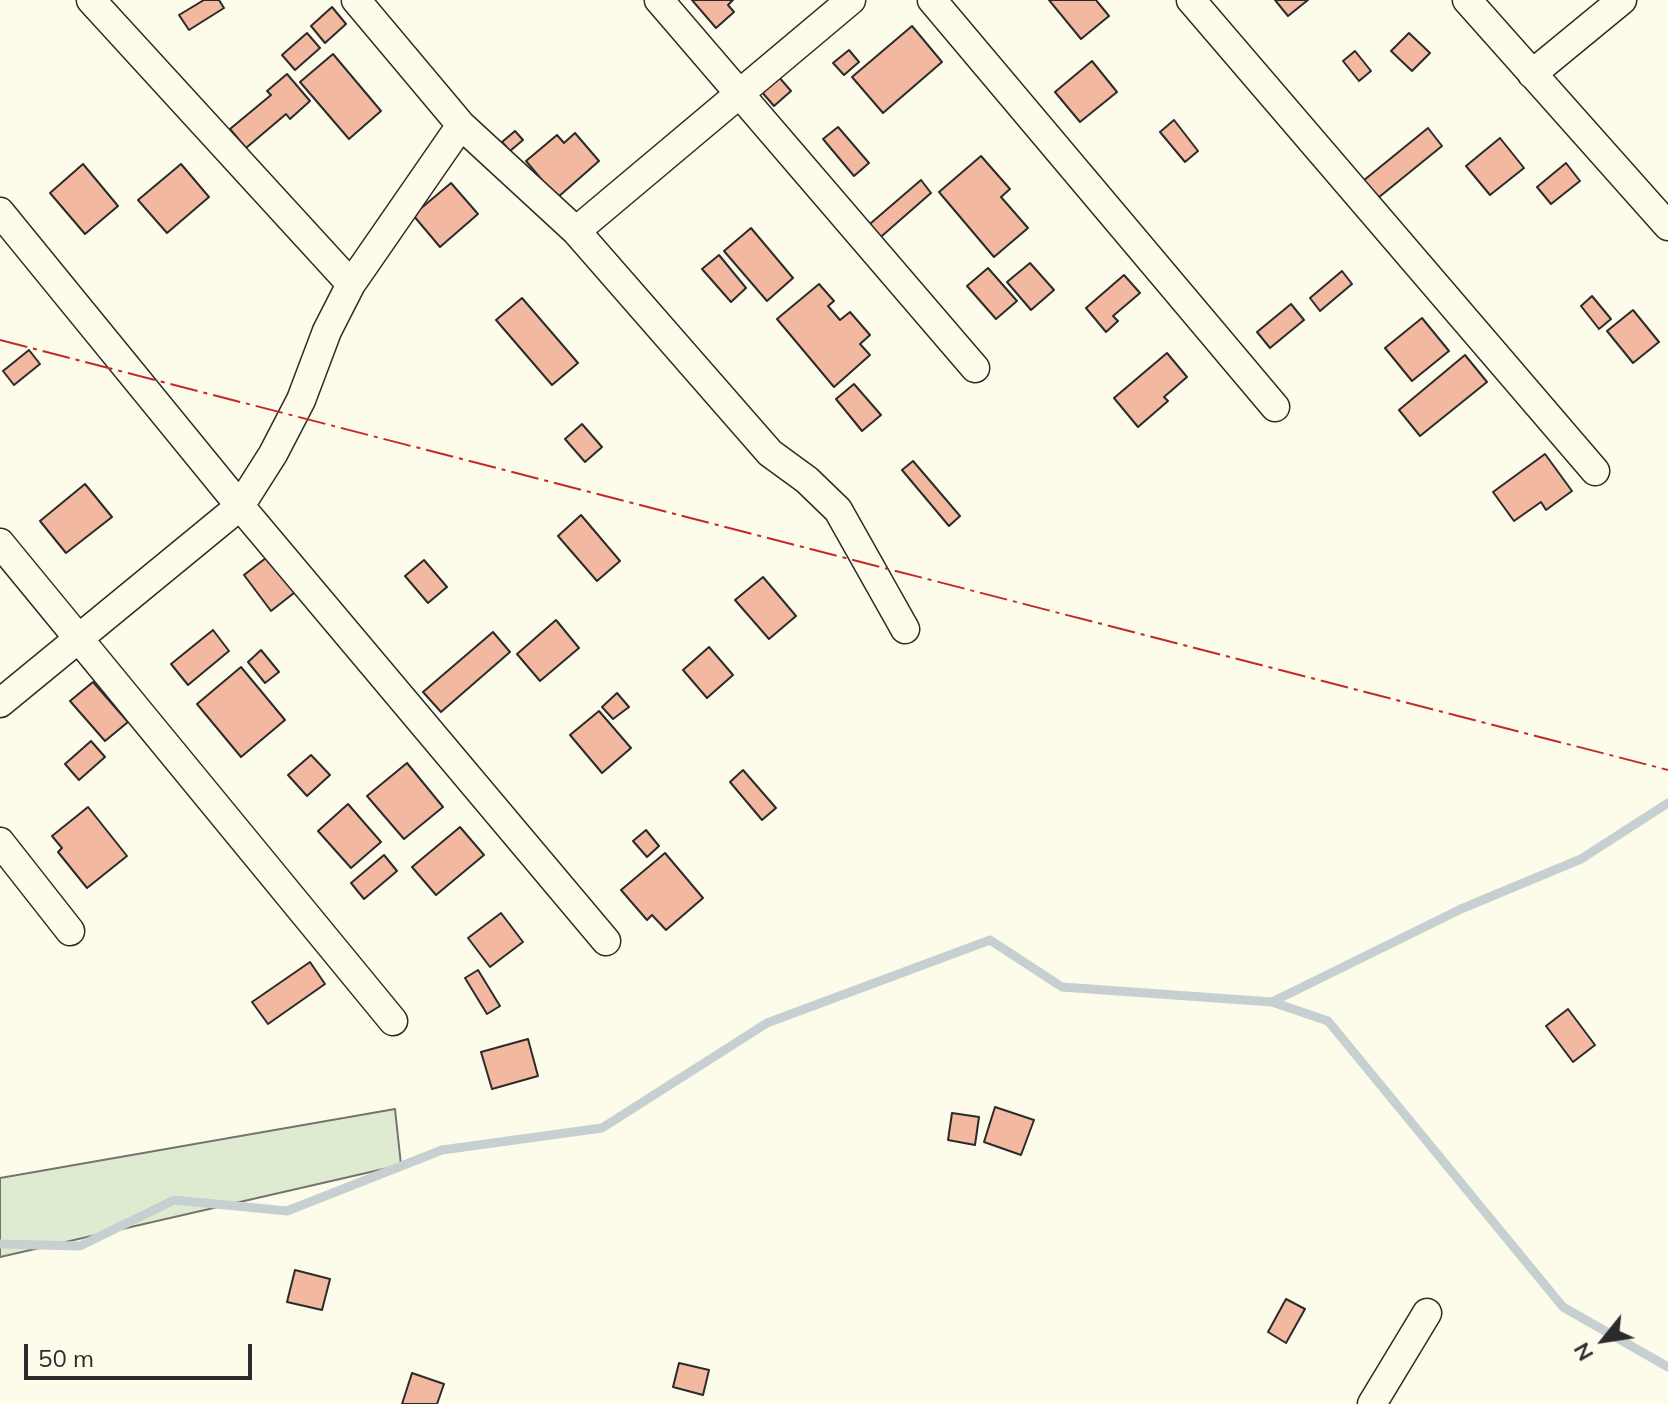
<!DOCTYPE html>
<style>
body{margin:0}
#map{position:relative;width:1668px;height:1404px;overflow:hidden;background:#fdfbea;font-family:Mulish,sans-serif}
canvas{display:block}
.north{position:absolute;left:1564px;top:1300px;width:80px;height:80px;-webkit-text-stroke:6px #fdfbea;paint-order:stroke;rotate:240deg;font-size:22px;font-weight:700;line-height:32px;text-align:center;color:#2b2b2b}
.north::after{content:'';display:block;margin:auto;width:28px;height:36px;background:#2b2b2b;clip-path:polygon(50% 0,100% 100%,50% 72%,0 100%)}
.scale{position:absolute;left:24px;top:1344px;width:228px;height:36px;box-sizing:border-box;border:4px solid #2b2b2b;border-top:0;padding-left:10px;font-size:24px;line-height:28px;white-space:nowrap;color:#2b2b2b;-webkit-text-stroke:6px #fdfbea;paint-order:stroke}
</style>
<div id="map">
<canvas width="1668" height="1404"></canvas>
<div class="north">N</div>
<div class="scale">50 m</div>
</div>
<script>
const c = document.querySelector('canvas').getContext('2d');
c.lineJoin = 'round';
function fillPath(path, color) {
  c.fillStyle = color;
  c.fill(path, 'evenodd');
}
function stroke(path, color, width, dash) {
  c.strokeStyle = color;
  c.lineWidth = width;
  c.lineCap = dash ? 'butt' : 'round';
  c.setLineDash(dash || []);
  c.stroke(path);
}
const green = new Path2D(`
 M 395,1109 L 401,1165 L 0,1257 L 0,1178 Z`);
fillPath(green, '#deebd1');
stroke(green, '#74746e', 2);
stroke(new Path2D(`
 M 1272,1002 L 1461,909 L 1581,859 L 1668,803
 M 0,1244 L 80,1246 L 174,1200 L 287,1211 L 442,1150 L 602,1128 L 767,1023 L 990,940 L 1062,987 L 1272,1002 L 1328,1021 L 1563,1307 L 1668,1367`), '#c7d0d0', 9);
const building = new Path2D(`
 M 204,0 L 219,0 L 224,8 L 189,30 L 179,15 Z
 M 692,0 L 733,0 L 728,5 L 734,12 L 716,28 Z
 M 1049,0 L 1096,0 L 1109,16 L 1081,39 Z
 M 1275,0 L 1308,0 L 1288,16 Z
 M 332,7 L 346,24 L 325,43 L 311,26 Z
 M 912,26 L 942,62 L 883,113 L 852,77 Z
 M 307,33 L 320,48 L 295,70 L 282,55 Z
 M 1409,33 L 1430,53 L 1412,71 L 1391,51 Z
 M 849,50 L 859,62 L 844,75 L 833,63 Z
 M 1355,51 L 1371,71 L 1359,81 L 1343,61 Z
 M 333,54 L 381,111 L 349,139 L 300,82 Z
 M 1092,61 L 1117,92 L 1080,122 L 1055,92 Z
 M 287,74 L 310,101 L 290,119 L 286,114 L 246,148 L 230,129 L 271,95 L 267,91 Z
 M 778,76 L 791,91 L 774,106 L 761,91 Z
 M 1174,120 L 1198,151 L 1185,162 L 1160,132 Z
 M 838,127 L 869,163 L 854,176 L 823,139 Z
 M 1428,128 L 1442,146 L 1373,202 L 1358,185 Z
 M 515,131 L 523,140 L 510,151 L 502,142 Z
 M 575,133 L 599,161 L 557,198 L 526,161 L 557,135 L 564,143 Z
 M 1500,138 L 1524,168 L 1490,195 L 1466,166 Z
 M 981,156 L 1010,189 L 1001,197 L 1028,228 L 994,257 L 939,192 Z
 M 1566,163 L 1580,181 L 1551,204 L 1537,187 Z
 M 83,164 L 118,206 L 85,234 L 50,193 Z
 M 181,164 L 209,197 L 167,233 L 138,200 Z
 M 921,180 L 931,193 L 875,242 L 864,229 Z
 M 451,183 L 478,214 L 440,247 L 413,215 Z
 M 751,228 L 793,278 L 767,301 L 724,251 Z
 M 719,255 L 746,288 L 731,302 L 702,269 Z
 M 1030,263 L 1054,290 L 1031,310 L 1007,282 Z
 M 988,268 L 1017,301 L 996,319 L 967,286 Z
 M 1342,271 L 1352,284 L 1320,311 L 1310,298 Z
 M 1124,275 L 1140,293 L 1113,316 L 1118,321 L 1106,332 L 1086,308 Z
 M 819,284 L 834,301 L 828,306 L 840,320 L 850,312 L 870,335 L 860,344 L 870,355 L 834,387 L 777,319 Z
 M 1592,296 L 1611,319 L 1599,329 L 1581,306 Z
 M 522,298 L 578,363 L 552,385 L 496,320 Z
 M 1291,304 L 1304,320 L 1270,348 L 1257,332 Z
 M 1633,310 L 1659,342 L 1633,363 L 1607,331 Z
 M 1422,318 L 1449,351 L 1412,381 L 1385,348 Z
 M 29,350 L 40,364 L 14,385 L 3,371 Z
 M 1167,353 L 1187,377 L 1164,397 L 1168,401 L 1138,427 L 1114,398 Z
 M 1465,355 L 1487,382 L 1420,436 L 1399,410 Z
 M 854,384 L 881,415 L 862,431 L 836,399 Z
 M 582,424 L 602,447 L 585,462 L 565,439 Z
 M 1545,454 L 1572,491 L 1546,510 L 1541,502 L 1514,521 L 1493,492 Z
 M 913,461 L 960,516 L 949,526 L 902,470 Z
 M 85,484 L 112,517 L 66,553 L 40,521 Z
 M 581,515 L 620,561 L 597,581 L 558,536 Z
 M 271,554 L 299,589 L 271,611 L 244,575 Z
 M 424,560 L 447,587 L 428,603 L 405,576 Z
 M 763,577 L 796,616 L 769,639 L 735,600 Z
 M 556,620 L 579,648 L 540,681 L 517,654 Z
 M 213,630 L 229,651 L 188,685 L 171,664 Z
 M 493,632 L 510,652 L 441,712 L 423,692 Z
 M 709,647 L 733,675 L 707,698 L 683,670 Z
 M 261,650 L 279,672 L 265,683 L 248,662 Z
 M 241,667 L 285,720 L 241,757 L 197,704 Z
 M 93,682 L 128,722 L 105,741 L 70,701 Z
 M 617,693 L 629,707 L 613,719 L 602,707 Z
 M 599,711 L 631,748 L 602,773 L 570,735 Z
 M 91,741 L 105,757 L 79,780 L 65,764 Z
 M 311,755 L 330,775 L 307,796 L 288,775 Z
 M 407,763 L 443,807 L 404,839 L 367,796 Z
 M 743,770 L 776,808 L 762,820 L 730,782 Z
 M 348,804 L 381,842 L 351,868 L 318,831 Z
 M 88,807 L 127,856 L 87,888 L 58,852 L 62,848 L 52,836 Z
 M 460,827 L 484,855 L 436,895 L 412,867 Z
 M 646,830 L 659,846 L 647,857 L 633,841 Z
 M 665,853 L 703,898 L 666,930 L 652,915 L 647,920 L 621,890 Z
 M 384,855 L 397,871 L 364,899 L 351,883 Z
 M 501,913 L 523,942 L 490,967 L 468,938 Z
 M 310,962 L 325,984 L 268,1024 L 252,1002 Z
 M 478,970 L 500,1006 L 487,1014 L 465,978 Z
 M 1568,1009 L 1595,1045 L 1573,1062 L 1546,1026 Z
 M 528,1039 L 538,1076 L 492,1089 L 481,1052 Z
 M 995,1107 L 1034,1120 L 1021,1155 L 984,1142 Z
 M 952,1113 L 979,1117 L 975,1145 L 948,1140 Z
 M 295,1270 L 330,1279 L 322,1310 L 287,1302 Z
 M 1286,1299 L 1305,1309 L 1286,1343 L 1268,1332 Z
 M 679,1363 L 709,1370 L 703,1395 L 673,1387 Z
 M 412,1373 L 444,1384 L 437,1404 L 402,1404 Z`);
fillPath(building, '#f2b8a0');
stroke(building, '#2b2b2b', 2);
const street = new Path2D(`
 M 91,0 L 351,284
 M 659,0 L 975,368
 M 932,0 L 1275,407
 M 1191,0 L 1595,471
 M 1467,0 L 1668,226
 M 1532,74 L 1622,0
 M 461,125 L 576,231 L 770,453 L 807,480 L 838,510 L 905,629
 M 0,212 L 240,506 L 606,941
 M 576,231 L 851,0
 M 0,543 L 393,1021
 M 0,703 L 240,506 L 273,454 L 301,400 L 327,331 L 351,284 L 461,125 L 356,0
 M 0,842 L 70,931
 M 1372,1404 L 1427,1313`);
stroke(street, '#2b2b2b', 31);
stroke(street, '#fdfbea', 28);
stroke(new Path2D(`
 M 0,340 L 1668,770`), '#c62828', 2, [28, 6, 4, 6]);
</script>
